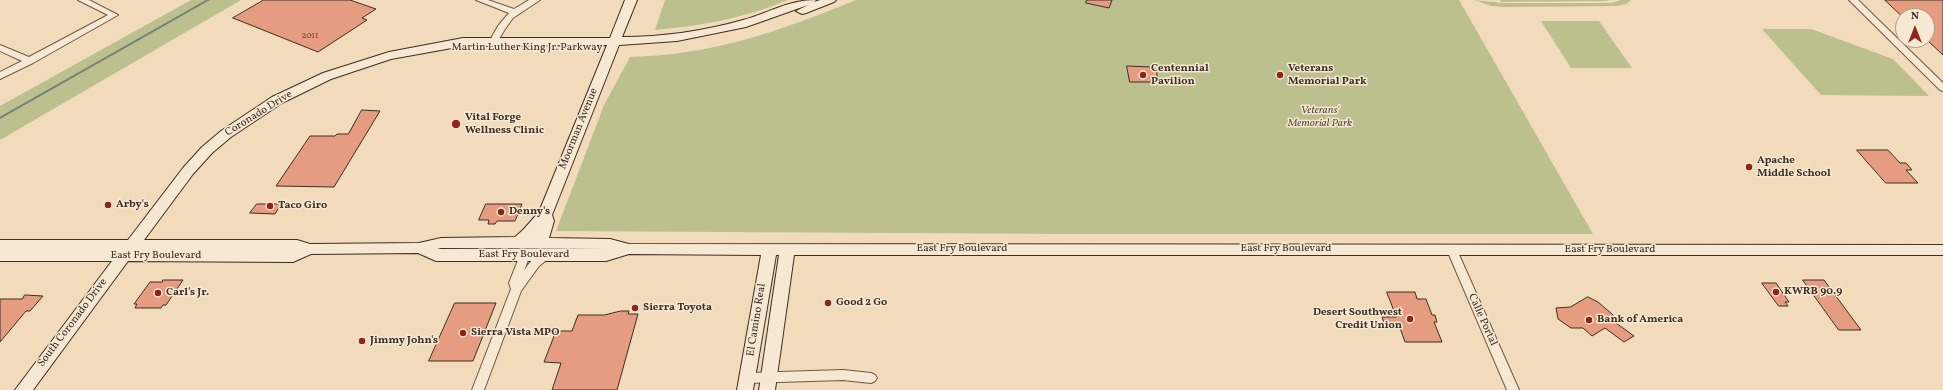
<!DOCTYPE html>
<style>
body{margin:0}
#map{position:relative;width:1943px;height:390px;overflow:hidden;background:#f1dbbb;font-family:Vollkorn,serif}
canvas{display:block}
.north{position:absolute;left:1895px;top:8px;width:40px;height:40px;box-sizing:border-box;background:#f6e8d3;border:1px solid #ac9e8d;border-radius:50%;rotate:0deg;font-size:11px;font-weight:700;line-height:16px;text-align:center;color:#3c2f23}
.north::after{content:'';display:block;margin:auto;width:14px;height:18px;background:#8f2418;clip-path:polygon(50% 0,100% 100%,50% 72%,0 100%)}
</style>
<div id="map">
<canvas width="1943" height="390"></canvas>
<div class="north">N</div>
</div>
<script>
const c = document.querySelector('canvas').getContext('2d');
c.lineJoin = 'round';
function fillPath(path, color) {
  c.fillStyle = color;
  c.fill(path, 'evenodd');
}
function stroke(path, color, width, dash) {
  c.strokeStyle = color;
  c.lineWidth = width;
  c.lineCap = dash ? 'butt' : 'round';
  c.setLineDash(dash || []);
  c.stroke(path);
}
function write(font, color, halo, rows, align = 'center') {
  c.font = font + ' Vollkorn,serif';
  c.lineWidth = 3;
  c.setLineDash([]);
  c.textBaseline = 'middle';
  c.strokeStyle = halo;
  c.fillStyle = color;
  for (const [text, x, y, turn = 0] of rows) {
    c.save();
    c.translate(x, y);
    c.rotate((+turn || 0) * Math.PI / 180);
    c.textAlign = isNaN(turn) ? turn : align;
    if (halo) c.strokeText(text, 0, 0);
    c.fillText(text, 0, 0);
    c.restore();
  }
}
fillPath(new Path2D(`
 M 191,0 L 241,0 L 0,140 L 0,106 Z
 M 665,0 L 788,0 C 746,18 700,26 655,30 Z
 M 856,0 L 1459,0 L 1593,234 L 1068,234 L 556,231 L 604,105 L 630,57 C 713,55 780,31 856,0 Z
 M 1474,0 L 1503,3 L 1611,3 L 1621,0 L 1631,0 L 1626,4 L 1616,6 L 1505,7 L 1491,6 Z
 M 1500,0 L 1607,0 L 1608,1 L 1501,2 Z
 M 1541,21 L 1599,21 L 1632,68 L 1571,68 Z
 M 1762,29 L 1811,29 L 1893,59 L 1929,96 L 1821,95 Z`), '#bcc08e');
stroke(new Path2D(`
 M 0,118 L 208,0`), '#758376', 2);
const building = new Path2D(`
 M 264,0 L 350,0 L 376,9 L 362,18 L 367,20 L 318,52 L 233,18 Z
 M 1087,0 L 1112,0 L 1109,8 L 1086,3 Z
 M 1885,0 L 1943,0 L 1943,55 L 1927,40 L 1927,16 L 1902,16 Z
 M 1127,66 L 1152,67 L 1152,69 L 1156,69 L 1158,80 L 1154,80 L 1154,82 L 1130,82 Z
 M 362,110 L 380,111 L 334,187 L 276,186 L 310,136 L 335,136 L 337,134 L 348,134 Z
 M 1857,150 L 1888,150 L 1900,163 L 1906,163 L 1912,170 L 1906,170 L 1918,183 L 1886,183 Z
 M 257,204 L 281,204 L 275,214 L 250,213 Z
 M 486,204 L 522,204 L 515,221 L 497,221 L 495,224 L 488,224 L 489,220 L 479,220 Z
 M 163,280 L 183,280 L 166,305 L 163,305 L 161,308 L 135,308 L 137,304 L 134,304 L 150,282 L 162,282 Z
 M 1803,280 L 1824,280 L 1861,330 L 1839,330 Z
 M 1762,283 L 1776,283 L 1789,302 L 1785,302 L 1788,306 L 1779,306 Z
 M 1387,292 L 1415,292 L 1417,299 L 1426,299 L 1432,315 L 1435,315 L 1437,322 L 1434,322 L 1442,342 L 1405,342 L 1400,328 L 1386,328 L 1382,317 L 1396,317 Z
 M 25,295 L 43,296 L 30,311 L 26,311 L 0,342 L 0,299 L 22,299 Z
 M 1588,297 L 1598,302 L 1612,314 L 1619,321 L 1616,323 L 1634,336 L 1624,342 L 1605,328 L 1592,336 L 1583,328 L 1571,328 L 1558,319 L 1556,308 L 1570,307 Z
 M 455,303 L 496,303 L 473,361 L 429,361 Z
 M 621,311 L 629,311 L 628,314 L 638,314 L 617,390 L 552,390 L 561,363 L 544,362 L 556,331 L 572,331 L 578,315 L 604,315 Z`);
fillPath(building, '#e69c80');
stroke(building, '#3c2f23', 1);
const street = new Path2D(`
 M 78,0 L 89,0 L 118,15 L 33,63 L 0,79 L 0,72 L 22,61 L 0,51 L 0,45 L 29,57 L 108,15 Z
 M 476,0 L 488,0 L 514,9 L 529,0 L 540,0 L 513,18 L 505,29 L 496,44 L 493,45 L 489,42 L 498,26 L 509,13 Z
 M 1849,0 L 1858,0 L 1943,83 L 1943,91 L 1940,90 Z
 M 1452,246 L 1456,247 L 1457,250 L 1519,390 L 1507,390 L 1447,250 L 1448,247 Z
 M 525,251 L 529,252 L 530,255 L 524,271 C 529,262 537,254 548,251 L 552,252 L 553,255 L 539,266 L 521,291 L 484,390 L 472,390 L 511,289 L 509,283 L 520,255 L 521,252 Z
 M 843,370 L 871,373 L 875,375 L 877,378 L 875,381 L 871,383 L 843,380 L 748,383 L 744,381 L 742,378 L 744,375 L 748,373 Z`);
const secondary = new Path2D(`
 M 625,0 L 637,0 L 622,37 C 662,37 704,31 743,20 C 769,13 788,0 816,0 L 814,2 L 820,0 L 836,0 L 834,2 L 806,13 L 802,14 L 796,11 L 808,5 L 746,27 L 677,41 L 619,45 L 552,215 L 554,221 L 549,238 L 610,239 L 629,244 L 1943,245 L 1943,255 L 794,255 L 775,390 L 759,390 L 779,255 L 776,255 L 753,390 L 737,390 L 761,255 L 629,254 L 606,261 L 436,261 L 418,253 L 311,254 L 293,262 L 128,261 L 33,390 L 15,390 L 112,261 L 0,261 L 0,240 L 128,240 L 183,168 L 202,147 L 221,131 L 272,97 L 323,73 L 389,52 L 463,38 L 610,38 ZM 607,45 L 539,212 L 523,230 L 515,237 L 441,238 L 419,243 L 310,244 L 297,240 L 144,240 L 193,174 L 212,153 L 231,137 L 282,103 L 331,79 L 391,59 L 463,46 ZM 441,248 L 606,249 L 437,249 Z`);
stroke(street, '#695a49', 2);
stroke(secondary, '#3c2f23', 2);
fillPath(street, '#f6e8d3');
fillPath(secondary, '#f6e8d3');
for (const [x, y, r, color] of [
 [1143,75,4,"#8f2418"],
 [1280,75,4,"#8f2418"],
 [456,124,5,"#8f2418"],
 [1749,167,4,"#8f2418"],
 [108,205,4,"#8f2418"],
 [270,206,4,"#8f2418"],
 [501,212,4,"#8f2418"],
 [1776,292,4,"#8f2418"],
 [158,293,4,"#8f2418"],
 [828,303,4,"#8f2418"],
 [635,308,4,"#8f2418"],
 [1410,319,4,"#8f2418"],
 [1589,320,4,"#8f2418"],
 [463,333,4,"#8f2418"],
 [362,341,4,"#8f2418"]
]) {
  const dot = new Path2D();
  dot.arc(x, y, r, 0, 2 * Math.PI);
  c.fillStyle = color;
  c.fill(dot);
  stroke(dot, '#f6e8d3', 1.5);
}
write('9px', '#664a3a', null, [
 ["2011",310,36]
]);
write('11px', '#3c2f23', '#f6e8d3', [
 ["Martin Luther King Jr. Parkway",527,48],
 ["Coronado Drive",259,114,-32],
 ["Moorman Avenue",579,129,-68],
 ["East Fry Boulevard",962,249],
 ["East Fry Boulevard",1286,249],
 ["East Fry Boulevard",1610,250],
 ["East Fry Boulevard",524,255],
 ["East Fry Boulevard",156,256],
 ["El Camino Real",757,320,-81],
 ["Calle Portal",1482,320,66],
 ["South Coronado Drive",73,323,-53]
]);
write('bold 11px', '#3c2f23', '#f6e8d3', [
 ["Centennial",1151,69],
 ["Pavilion",1151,82],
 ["Veterans",1288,69],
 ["Memorial Park",1288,82],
 ["Vital Forge",465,118],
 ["Wellness Clinic",465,131],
 ["Apache",1757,161],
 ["Middle School",1757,174],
 ["Arby's",116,205],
 ["Taco Giro",278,206],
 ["Denny's",509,212],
 ["KWRB 90.9",1784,292],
 ["Carl's Jr.",166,293],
 ["Good 2 Go",836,303],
 ["Sierra Toyota",643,308],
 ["Desert Southwest",1402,313,"right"],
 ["Credit Union",1402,326,"right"],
 ["Bank of America",1597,320],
 ["Sierra Vista MPO",471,333],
 ["Jimmy John's",370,341]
], 'left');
write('italic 11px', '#564c38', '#f6e8d3', [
 ["Veterans'",1320,111],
 ["Memorial Park",1320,124]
]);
</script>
